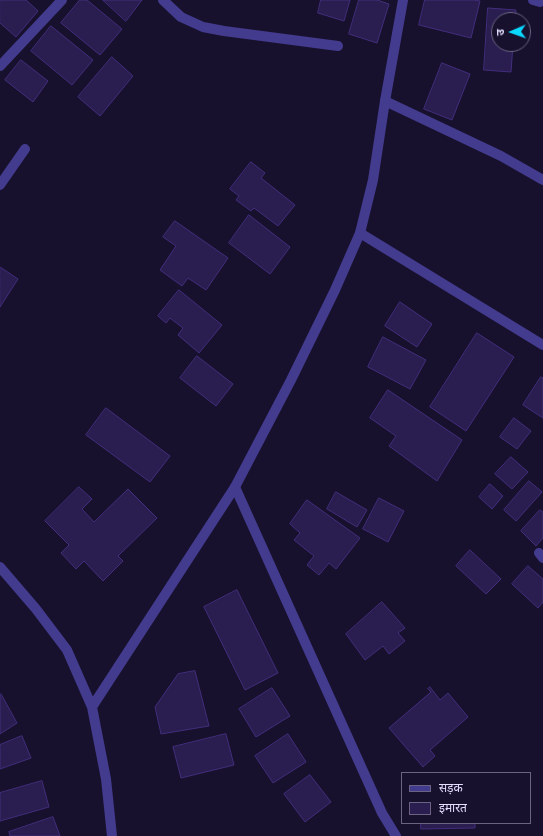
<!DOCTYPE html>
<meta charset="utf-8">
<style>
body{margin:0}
#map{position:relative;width:543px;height:836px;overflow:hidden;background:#18112e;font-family:Manrope,"Noto Sans Devanagari",sans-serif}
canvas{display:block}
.legend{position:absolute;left:401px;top:772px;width:130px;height:52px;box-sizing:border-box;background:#18112e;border:1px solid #6a6382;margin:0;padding:5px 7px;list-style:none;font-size:12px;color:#e4deff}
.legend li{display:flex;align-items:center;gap:8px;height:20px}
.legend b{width:20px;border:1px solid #6a6382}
.north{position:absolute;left:491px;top:12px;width:40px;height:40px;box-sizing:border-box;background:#18112e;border:1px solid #6a6382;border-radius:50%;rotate:268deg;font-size:11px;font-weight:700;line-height:16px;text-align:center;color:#e4deff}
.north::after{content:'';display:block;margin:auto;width:14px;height:18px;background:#0ad8ff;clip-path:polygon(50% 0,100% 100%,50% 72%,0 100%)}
</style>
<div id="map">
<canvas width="543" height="836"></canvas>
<ul class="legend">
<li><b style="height:5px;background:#433b8e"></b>सड़क</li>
<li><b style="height:11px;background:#2a1d4f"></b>इमारत</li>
</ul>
<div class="north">उ</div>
</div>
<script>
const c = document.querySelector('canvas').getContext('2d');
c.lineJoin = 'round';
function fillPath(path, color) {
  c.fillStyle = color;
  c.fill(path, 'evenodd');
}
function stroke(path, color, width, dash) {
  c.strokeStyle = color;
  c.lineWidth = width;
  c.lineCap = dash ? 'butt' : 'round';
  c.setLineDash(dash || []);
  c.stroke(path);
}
const building = new Path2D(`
 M 0,0 L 26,0 L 38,11 L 16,37 L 0,23 Z
 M 80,0 L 87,0 L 122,29 L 100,55 L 61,23 Z
 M 103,0 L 142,0 L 126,21 Z
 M 321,0 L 350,0 L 344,21 L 318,13 Z
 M 359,0 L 377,0 L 389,4 L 377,43 L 349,34 Z
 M 425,0 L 474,0 L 480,1 L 471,38 L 419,25 Z
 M 488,8 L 516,10 L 515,20 L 499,20 L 499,44 L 513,44 L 511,72 L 484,70 Z
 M 51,26 L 93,60 L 72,85 L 31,51 Z
 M 112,57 L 133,76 L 100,116 L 78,97 Z
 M 21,60 L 48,81 L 33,102 L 5,80 Z
 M 442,63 L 470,74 L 452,120 L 424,109 Z
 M 251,162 L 265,173 L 261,178 L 295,205 L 278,226 L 254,208 L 251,211 L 236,200 L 239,196 L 230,189 Z
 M 249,215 L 290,247 L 270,274 L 229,243 Z
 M 175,221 L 228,258 L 206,290 L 188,278 L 182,286 L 160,270 L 176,246 L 163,237 Z
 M 0,267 L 18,279 L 0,307 Z
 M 179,290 L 222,325 L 199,353 L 178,335 L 183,328 L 170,318 L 166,323 L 158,316 Z
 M 400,302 L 432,324 L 417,347 L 385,326 Z
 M 477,333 L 514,357 L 466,431 L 430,407 Z
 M 383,337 L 426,360 L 410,389 L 368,367 Z
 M 197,356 L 233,384 L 216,406 L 180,378 Z
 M 541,377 L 543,378 L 543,418 L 523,405 Z
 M 388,390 L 462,440 L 437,481 L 389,446 L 396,436 L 370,418 Z
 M 106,408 L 170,456 L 150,482 L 86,435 Z
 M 514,418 L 531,431 L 517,449 L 500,437 Z
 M 511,457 L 528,472 L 512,489 L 495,474 Z
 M 529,481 L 542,492 L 516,521 L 504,510 Z
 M 490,484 L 503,496 L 492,509 L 479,497 Z
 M 79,487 L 92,499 L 82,509 L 94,522 L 128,489 L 157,518 L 118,556 L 123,561 L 103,581 L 84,561 L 76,569 L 61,553 L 69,545 L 45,521 Z
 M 336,492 L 367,510 L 357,527 L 327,509 Z
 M 379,498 L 404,511 L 388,542 L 363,529 Z
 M 307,500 L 360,538 L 336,569 L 329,563 L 319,575 L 307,565 L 314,556 L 294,540 L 300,533 L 290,524 Z
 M 540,510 L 543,512 L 543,538 L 536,546 L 521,531 Z
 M 470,550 L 501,579 L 486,594 L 456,566 Z
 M 528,566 L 543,579 L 543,602 L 538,608 L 512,584 Z
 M 237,590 L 278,673 L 245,690 L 204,607 Z
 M 382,602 L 405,628 L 398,633 L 405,641 L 389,654 L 383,646 L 365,660 L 346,634 Z
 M 195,671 L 209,726 L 161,734 L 155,707 L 178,674 Z
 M 430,687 L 440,700 L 448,693 L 468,717 L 430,750 L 435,756 L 423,767 L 389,728 L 431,692 L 428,689 Z
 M 272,688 L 290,716 L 256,737 L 239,709 Z
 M 1,694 L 17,723 L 0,734 L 0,695 Z
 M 226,734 L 234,765 L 181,778 L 173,747 Z
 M 288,734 L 306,762 L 273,783 L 255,756 Z
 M 22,736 L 31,758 L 0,769 L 0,745 Z
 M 310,775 L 331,802 L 305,822 L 284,794 Z
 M 42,781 L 49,807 L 0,821 L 0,793 Z
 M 53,817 L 60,836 L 10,836 L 9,832 Z
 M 421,823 L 475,823 L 475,828 L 421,829 Z`);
fillPath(building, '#2a1d4f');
stroke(building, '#422e7c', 1);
stroke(new Path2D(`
 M 163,0 L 181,17 L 203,27 L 224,31 L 338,46
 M 533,0 L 540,2
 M 0,66 L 62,0
 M 385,101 L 501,156 L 543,180
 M 0,185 L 25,149
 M 360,233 L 543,345
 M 235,487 L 382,813 L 396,836
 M 539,553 L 543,558`), '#433b8e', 10);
stroke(new Path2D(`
 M 0,567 L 36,609 L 67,650 L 92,707 L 106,779 L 112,836
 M 92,707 L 235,487 L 291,380 L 335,290 L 360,233 L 373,180 L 385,101 L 403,0`), '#433b8e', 10);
</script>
